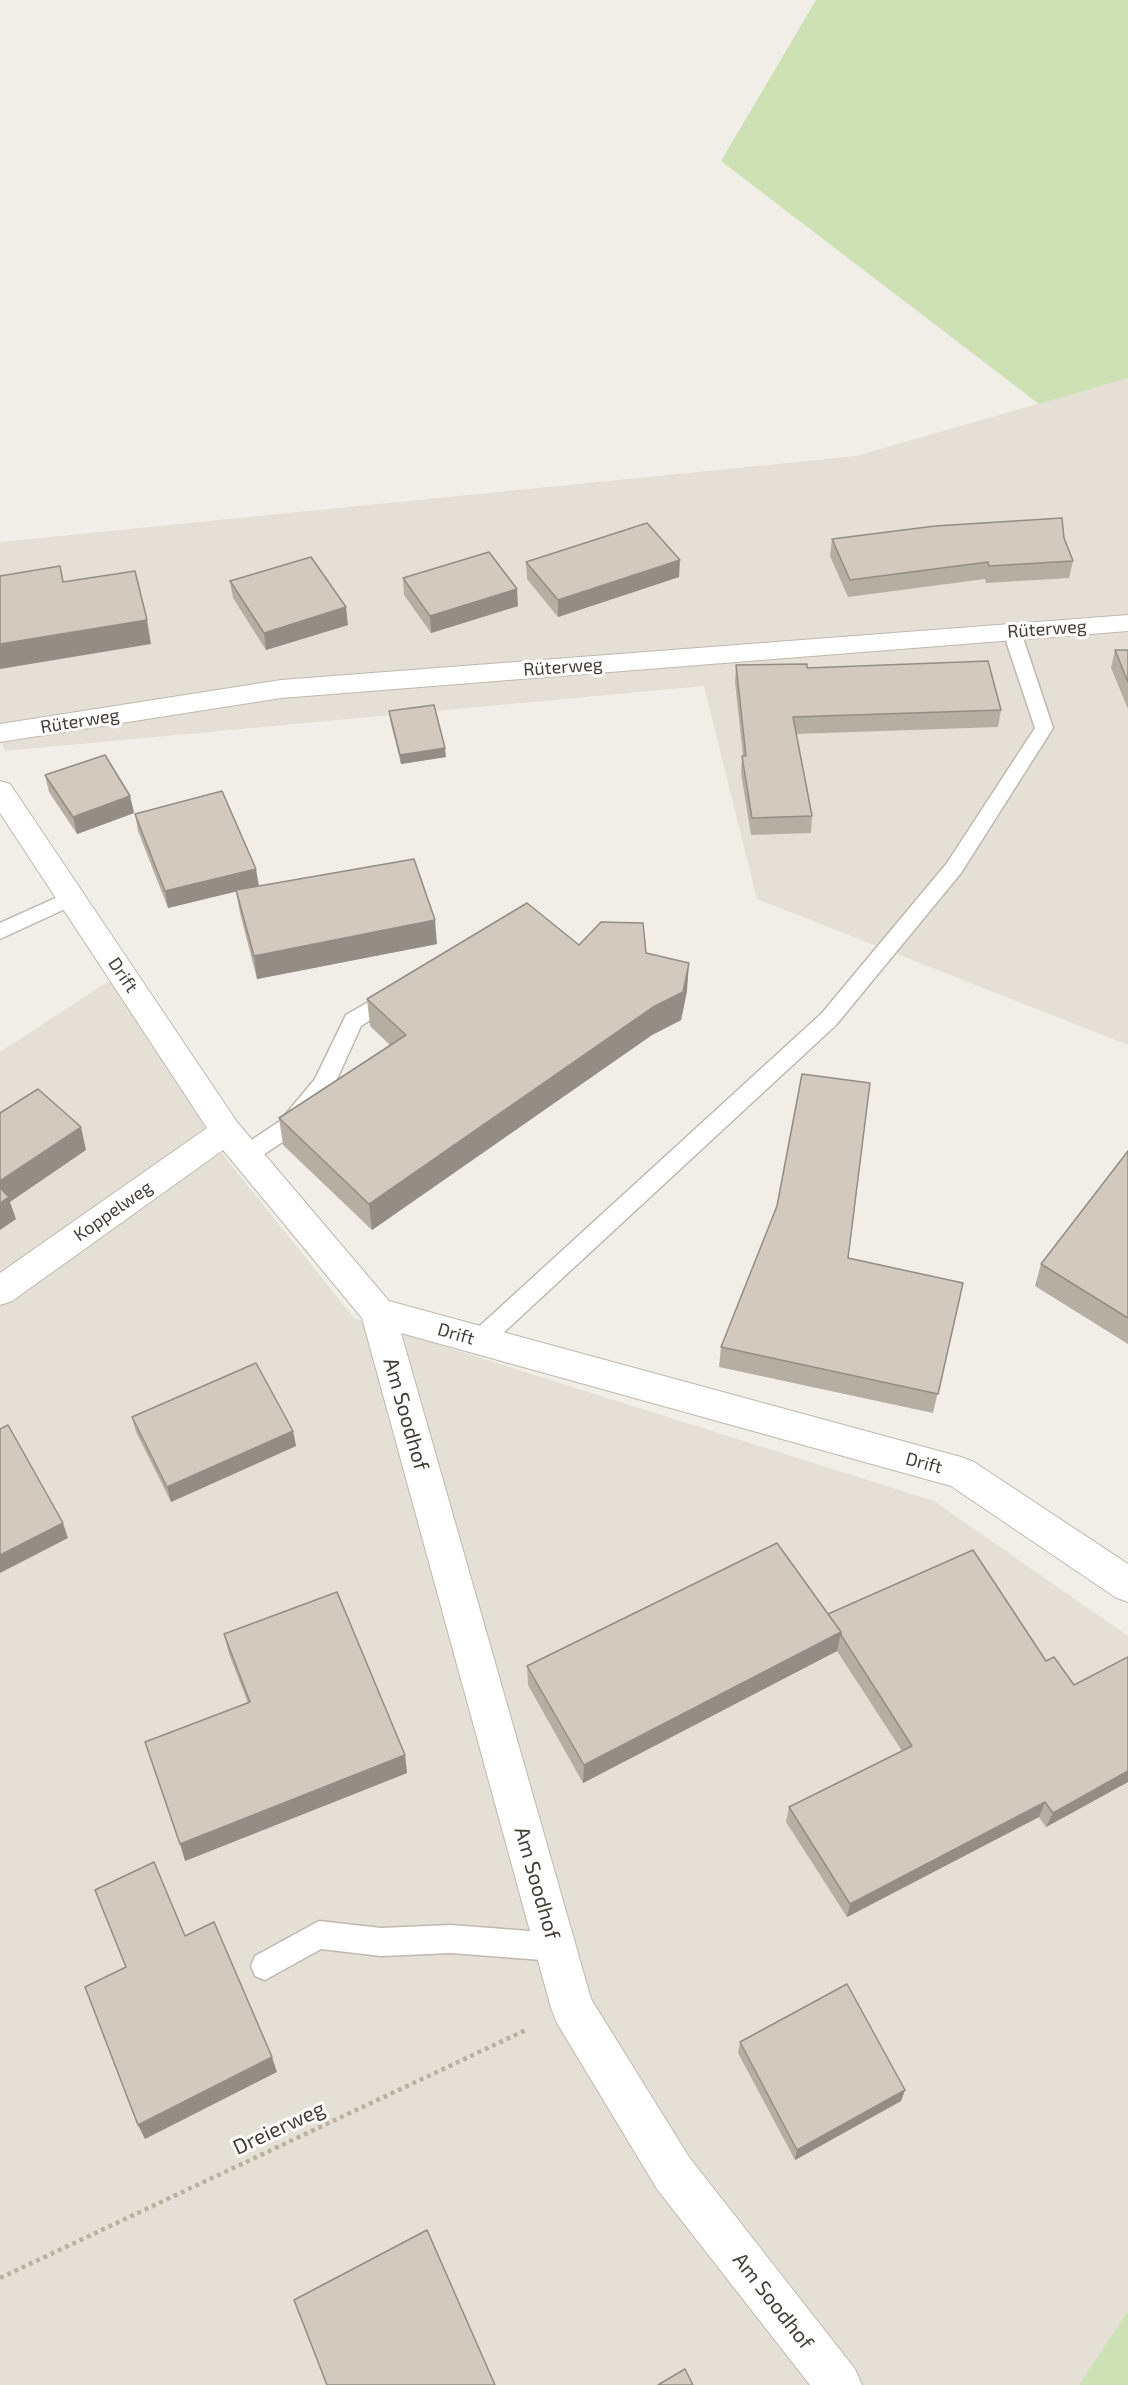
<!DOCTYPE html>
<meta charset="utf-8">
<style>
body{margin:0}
canvas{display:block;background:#f1eee7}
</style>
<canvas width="1128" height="2385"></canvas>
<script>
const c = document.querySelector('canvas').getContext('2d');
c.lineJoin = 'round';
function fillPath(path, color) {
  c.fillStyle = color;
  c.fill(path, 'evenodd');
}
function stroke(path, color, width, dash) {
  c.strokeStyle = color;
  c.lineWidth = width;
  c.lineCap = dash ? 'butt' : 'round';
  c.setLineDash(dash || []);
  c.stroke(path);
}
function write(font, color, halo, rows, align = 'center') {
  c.font = font + ' "Exo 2",sans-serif';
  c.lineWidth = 6;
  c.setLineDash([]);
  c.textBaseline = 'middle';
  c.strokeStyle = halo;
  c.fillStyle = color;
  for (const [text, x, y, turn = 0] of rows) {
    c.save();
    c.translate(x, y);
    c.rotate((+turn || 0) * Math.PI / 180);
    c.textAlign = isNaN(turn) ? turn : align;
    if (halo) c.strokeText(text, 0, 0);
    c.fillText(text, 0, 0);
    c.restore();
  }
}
fillPath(new Path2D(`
 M 1128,378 L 1128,1045 L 757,899 L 704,686 L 5,751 L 0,740 L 0,542 L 856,456 Z
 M 121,973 L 212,1141 L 354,1318 L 934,1501 L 1128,1636 L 1128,2311 L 1079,2385 L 0,2385 L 0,1052 Z`), '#e5e0d6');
fillPath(new Path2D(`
 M 816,0 L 1128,0 L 1128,378 L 1039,404 L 721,161 Z
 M 1128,2311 L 1128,2385 L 1079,2385 Z`), '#cee1b5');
const service = new Path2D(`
 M 1012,626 L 1018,628 L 1021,632 L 1053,728 L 961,873 L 836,1025 L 488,1347 L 480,1350 L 472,1347 L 468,1340 L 472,1333 L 822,1013 L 947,863 L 1035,728 L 1003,632 L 1006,628 Z
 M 71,891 L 78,893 L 81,898 L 78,903 L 0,939 L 0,923 Z
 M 394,987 L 401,990 L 404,995 L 401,1000 L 361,1026 L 332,1090 L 296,1133 L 254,1161 L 246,1164 L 238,1161 L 235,1155 L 238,1149 L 280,1121 L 315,1079 L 346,1015 Z
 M 319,1921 L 381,1928 L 451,1925 L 555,1933 L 565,1937 L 569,1947 L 565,1957 L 555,1961 L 451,1953 L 381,1956 L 321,1949 L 265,1980 L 255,1976 L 251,1966 L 255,1956 Z`);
const minor = new Path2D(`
 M 1128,615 L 1128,631 L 281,698 L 0,742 L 0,724 L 281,680 Z
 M 0,781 L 10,784 L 237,1122 L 389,1301 L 961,1457 L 974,1462 L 1128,1564 L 1128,1602 L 1115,1597 L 951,1486 L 401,1333 L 591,1999 L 689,2157 L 855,2369 L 862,2385 L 810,2385 L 657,2189 L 557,2023 L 551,2008 L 362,1318 L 223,1150 L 12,1301 L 0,1305 L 0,1273 L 207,1128 L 0,813 Z`);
stroke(service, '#bfb8ae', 3);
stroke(minor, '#bfb8ae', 2);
stroke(new Path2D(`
 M 0,2278 L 528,2029`), '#bcb19e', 4.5, [4, 4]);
fillPath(service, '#fff');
fillPath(minor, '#fff');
fillPath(new Path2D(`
 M 1064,538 L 1073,561 L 1069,578 L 986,583 L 985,579 L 848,597 L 830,556 L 832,539 Z
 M 526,562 L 679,577 L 558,617 L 527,579 Z
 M 403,578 L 518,606 L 431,633 L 404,595 Z
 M 230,581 L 348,625 L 266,650 L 233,598 Z
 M 1115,650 L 1128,650 L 1128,709 L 1111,668 Z
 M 736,665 L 807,668 L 1001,710 L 998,727 L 796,734 L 812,816 L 811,833 L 751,835 L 741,773 L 742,756 L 743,756 L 735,682 Z
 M 389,711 L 446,757 L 401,764 L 390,720 Z
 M 45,775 L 130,796 L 134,813 L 77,834 L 49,792 Z
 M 135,814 L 259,886 L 437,944 L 257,979 L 240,913 L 236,891 L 168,908 L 138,831 Z
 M 579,945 L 646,953 L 687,991 L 681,1020 L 652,1035 L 372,1230 L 283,1145 L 279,1118 L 390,1045 L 370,1026 L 367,999 Z
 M 1128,1151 L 1128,1344 L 1035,1286 L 1041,1264 Z
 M 848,1258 L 963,1283 L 933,1413 L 719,1367 L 721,1347 Z
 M 132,1417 L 293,1431 L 296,1446 L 171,1502 L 136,1432 Z
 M 828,1614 L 1046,1661 L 1074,1685 L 1128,1657 L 1128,1782 L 1046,1827 L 1039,1817 L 847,1917 L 786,1822 L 789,1807 L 902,1751 L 837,1651 L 583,1783 L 528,1685 L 527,1666 Z
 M 224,1634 L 405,1755 L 407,1773 L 185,1861 L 248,1703 L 229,1654 Z
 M 740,2042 L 905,2090 L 901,2101 L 795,2160 L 738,2053 Z`), '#b5aea3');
fillPath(new Path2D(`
 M 680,560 L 679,577 L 558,617 L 558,600 Z
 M 517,589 L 518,606 L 431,633 L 430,616 Z
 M 346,607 L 348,625 L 266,650 L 264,633 Z
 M 147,620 L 151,644 L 0,669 L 0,644 Z
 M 445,748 L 446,757 L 401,764 L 400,755 Z
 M 130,796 L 134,813 L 77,834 L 73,817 Z
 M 256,869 L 259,886 L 168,908 L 165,891 Z
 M 435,920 L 437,944 L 257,979 L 254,956 Z
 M 689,963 L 687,991 L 681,1020 L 652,1035 L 372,1230 L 369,1204 Z
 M 81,1127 L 86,1150 L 10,1202 L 16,1219 L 0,1230 L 0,1181 Z
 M 293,1431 L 296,1446 L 171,1502 L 167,1487 Z
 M 63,1523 L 68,1538 L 0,1573 L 0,1555 Z
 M 841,1632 L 837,1651 L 583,1783 L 584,1765 Z
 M 405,1755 L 407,1773 L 185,1861 L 180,1844 Z
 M 1128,1771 L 1128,1782 L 1046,1827 L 1053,1813 Z
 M 1045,1802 L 1039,1817 L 847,1917 L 850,1904 Z
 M 272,2057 L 277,2072 L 145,2139 L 138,2125 Z
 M 905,2090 L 901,2101 L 795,2160 L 797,2150 Z`), '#938d85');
const building = new Path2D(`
 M 1062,518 L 1064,538 L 1073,561 L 989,566 L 988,562 L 850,580 L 832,539 L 935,526 Z
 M 647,523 L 680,560 L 558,600 L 526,562 Z
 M 489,552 L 517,589 L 430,616 L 403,578 Z
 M 311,557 L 346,607 L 264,633 L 230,581 Z
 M 60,566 L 63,582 L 135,571 L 147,620 L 0,644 L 0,576 Z
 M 1115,650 L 1128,650 L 1128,682 Z
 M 988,661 L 1001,710 L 793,717 L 812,816 L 752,818 L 742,756 L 746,756 L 736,665 L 807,664 L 807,668 Z
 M 434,705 L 445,748 L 400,755 L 389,711 Z
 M 105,755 L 130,796 L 73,817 L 45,775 Z
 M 222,791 L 256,869 L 165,891 L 135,814 Z
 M 414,859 L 435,920 L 254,956 L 236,890 Z
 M 527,903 L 579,945 L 601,922 L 643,923 L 646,953 L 689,963 L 683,992 L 653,1007 L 369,1204 L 279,1118 L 406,1035 L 367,999 Z
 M 802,1074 L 870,1083 L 848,1258 L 963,1283 L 938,1394 L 721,1347 L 777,1206 Z
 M 38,1089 L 81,1127 L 0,1181 L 0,1113 Z
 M 1128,1151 L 1128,1318 L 1041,1264 Z
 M 0,1188 L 9,1197 L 0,1203 Z
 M 256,1363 L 293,1431 L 167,1487 L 132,1417 Z
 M 8,1425 L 63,1523 L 0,1555 L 0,1429 Z
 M 777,1543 L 841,1632 L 584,1765 L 527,1666 Z
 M 973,1550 L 1046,1661 L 1054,1657 L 1074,1685 L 1128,1657 L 1128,1771 L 1053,1813 L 1045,1802 L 850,1904 L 789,1807 L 912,1746 L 841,1635 L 841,1632 L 828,1614 Z
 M 337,1592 L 405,1755 L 180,1844 L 145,1742 L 250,1702 L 224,1634 Z
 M 154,1862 L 185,1936 L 214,1922 L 272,2057 L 138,2125 L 85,1987 L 126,1967 L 95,1890 Z
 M 847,1984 L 905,2090 L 797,2150 L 740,2042 Z
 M 427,2230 L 495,2385 L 327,2385 L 294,2300 Z
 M 685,2369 L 693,2385 L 658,2385 Z`);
fillPath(building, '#d2cabe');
stroke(building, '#938d85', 1.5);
write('18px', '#443e37', '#fff', [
 ["Rüterweg",1047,629,-4],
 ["Rüterweg",563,667,-4],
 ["Rüterweg",80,721,-9],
 ["Drift",123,975,56],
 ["Koppelweg",113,1211,-35],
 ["Drift",456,1334,16],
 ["Drift",924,1463,15]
]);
write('21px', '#443e37', '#fff', [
 ["Am Soodhof",406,1414,74],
 ["Am Soodhof",537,1883,74],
 ["Dreierweg",279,2128,-25],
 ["Am Soodhof",773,2301,52]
]);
</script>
